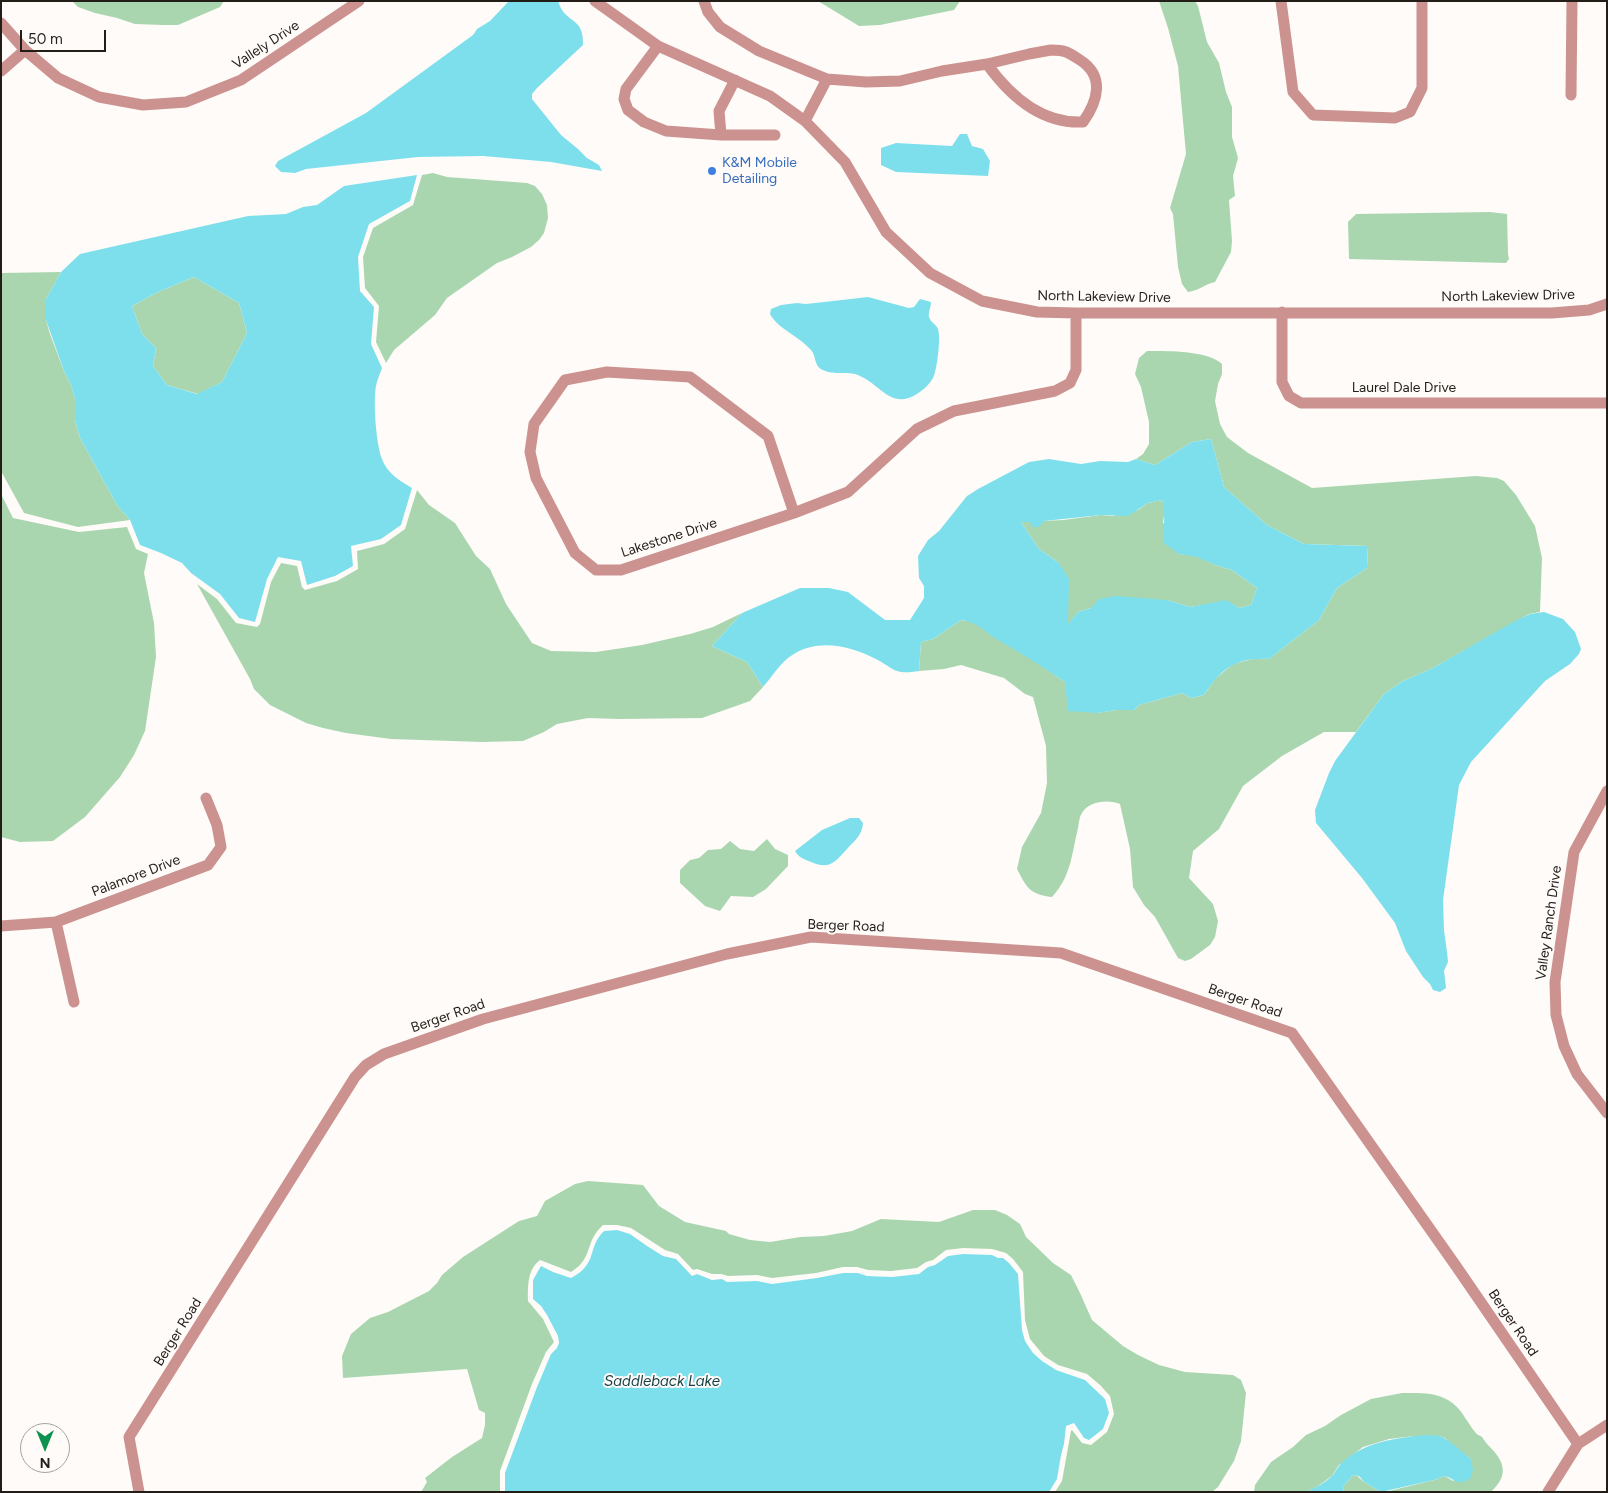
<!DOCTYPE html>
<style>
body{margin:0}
#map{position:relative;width:1608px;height:1493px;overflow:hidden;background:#fefbf8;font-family:Figtree,sans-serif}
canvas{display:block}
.frame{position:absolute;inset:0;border:2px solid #231d18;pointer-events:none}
.north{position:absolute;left:20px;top:1423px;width:50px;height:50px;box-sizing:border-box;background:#fefbf8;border:1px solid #a6a29e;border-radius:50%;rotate:180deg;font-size:14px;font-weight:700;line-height:20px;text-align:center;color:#231d18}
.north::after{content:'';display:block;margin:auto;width:18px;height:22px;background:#0d914e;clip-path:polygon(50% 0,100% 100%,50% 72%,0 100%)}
.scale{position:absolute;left:20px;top:30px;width:86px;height:22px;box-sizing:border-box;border:2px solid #231d18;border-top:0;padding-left:6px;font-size:15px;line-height:18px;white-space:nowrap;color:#231d18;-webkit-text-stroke:4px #fefbf8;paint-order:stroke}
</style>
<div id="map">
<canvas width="1608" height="1493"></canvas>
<div class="frame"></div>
<div class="north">N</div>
<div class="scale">50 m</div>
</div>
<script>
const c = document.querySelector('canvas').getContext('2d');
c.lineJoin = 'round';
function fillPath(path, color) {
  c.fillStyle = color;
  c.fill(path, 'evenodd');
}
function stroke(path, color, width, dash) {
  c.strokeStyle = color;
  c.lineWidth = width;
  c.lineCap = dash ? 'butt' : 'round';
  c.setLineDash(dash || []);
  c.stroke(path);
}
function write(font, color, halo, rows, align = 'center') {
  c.font = font + ' Figtree,sans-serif';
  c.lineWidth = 4;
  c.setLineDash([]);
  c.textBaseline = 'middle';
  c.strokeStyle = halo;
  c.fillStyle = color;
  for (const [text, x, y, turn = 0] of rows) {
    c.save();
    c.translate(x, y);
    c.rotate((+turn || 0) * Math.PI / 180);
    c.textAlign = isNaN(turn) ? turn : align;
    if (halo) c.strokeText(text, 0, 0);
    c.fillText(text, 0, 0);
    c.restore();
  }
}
fillPath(new Path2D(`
 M 72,1 L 224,1 L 220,7 L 178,25 L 163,25 L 135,24 L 117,18 L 95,13 L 78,7 Z
 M 818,1 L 960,1 L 954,10 L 880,25 L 859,26 Z
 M 1159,1 L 1195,1 L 1198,6 L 1207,42 L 1219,63 L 1226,92 L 1232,107 L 1232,137 L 1238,158 L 1233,176 L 1235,196 L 1229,200 L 1232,241 L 1231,252 L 1215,282 C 1205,284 1198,291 1188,292 L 1182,284 L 1178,267 L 1173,214 L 1170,208 L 1186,154 L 1178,66 L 1168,28 Z
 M 433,173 L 447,177 L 527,183 L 535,186 L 542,194 L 547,205 L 548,218 L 544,233 L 539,240 L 531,247 L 512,257 L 497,263 L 447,298 L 435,315 L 394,350 L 386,363 L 376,342 L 379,306 L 365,288 L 363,257 L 373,228 L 413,205 L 422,175 Z
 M 1490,212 L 1507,214 L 1508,254 L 1509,259 L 1506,263 L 1349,259 L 1348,222 L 1356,214 Z
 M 61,272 L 46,299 L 46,320 L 50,334 L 64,371 L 71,385 L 75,399 L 75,420 L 80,438 L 117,505 L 130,520 L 78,527 L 24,513 L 1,471 L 1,273 Z
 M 194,277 L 239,303 L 247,333 L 222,382 L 198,394 L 167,385 L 153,366 L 156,348 L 142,334 L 132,306 L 158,292 Z
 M 1147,351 C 1166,351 1207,350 1222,364 L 1222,374 L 1218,384 L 1215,401 L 1220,424 L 1227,437 L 1248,453 L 1312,488 L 1476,476 L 1497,478 L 1504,481 L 1516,495 L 1535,526 L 1542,558 L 1540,612 L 1529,614 L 1431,669 L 1403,681 L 1384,694 L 1356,732 L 1324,732 L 1282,756 L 1243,786 L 1219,829 L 1193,851 L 1189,878 L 1213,904 L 1218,921 L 1215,937 L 1210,945 L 1191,959 L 1185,961 L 1178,958 L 1155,917 L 1144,905 L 1133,887 L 1130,849 L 1120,804 C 1109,799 1088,801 1082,813 C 1079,817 1079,824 1078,828 C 1072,853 1071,877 1052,897 C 1029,894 1027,888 1017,869 L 1022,847 L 1041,813 L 1047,783 L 1046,746 L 1033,697 L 1025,694 L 1004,678 L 961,665 L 944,669 L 919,671 L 921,642 L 933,639 L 961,620 L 974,622 L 996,638 L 1030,658 L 1065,682 L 1097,713 L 1116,710 L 1134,710 L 1139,705 L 1182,693 L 1191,698 L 1204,695 L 1215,679 L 1233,664 L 1256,658 L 1269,659 L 1319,620 L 1337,588 L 1367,568 L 1368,546 L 1304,544 L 1267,525 L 1224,487 L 1211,439 L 1192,442 L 1155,465 L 1136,459 L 1143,454 L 1149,444 L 1149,422 L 1141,387 L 1135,374 L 1139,358 Z
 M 417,490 L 429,505 L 455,523 L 476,556 L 490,569 L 506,604 L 532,643 L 551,651 L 596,652 L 642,645 L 690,634 L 713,627 L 742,613 L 712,646 L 747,662 L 763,687 L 750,701 L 702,718 L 619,719 L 588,718 L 557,724 L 544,732 L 523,741 L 482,742 L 391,739 L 346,733 L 323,728 L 306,723 L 270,705 L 254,689 L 250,679 L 197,584 L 217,599 L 236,623 L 257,627 L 260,624 L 271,582 L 281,563 L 297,566 L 302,587 L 305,590 L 337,581 L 358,569 L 357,551 L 384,544 L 405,529 Z
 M 1,494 L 13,518 L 79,532 L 127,527 L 136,549 L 148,554 L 144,573 L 154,623 L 156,657 L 145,731 L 134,755 L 120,777 L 85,817 L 53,841 L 20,842 L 1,837 Z
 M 1162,500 L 1165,511 L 1163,522 L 1179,554 L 1197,556 L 1215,565 L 1232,570 L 1257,588 L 1251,605 L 1239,608 L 1226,601 L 1190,607 L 1167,600 L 1091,608 L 1078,612 L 1068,625 L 1068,603 L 1059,563 L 1039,549 L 1021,522 L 1063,520 L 1101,515 L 1113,516 L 1138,510 L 1148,503 Z
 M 767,839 L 775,849 L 788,855 L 788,866 L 766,889 L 753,897 L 731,896 L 720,911 L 705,906 L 680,883 L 680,870 L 690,860 L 699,858 L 708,850 L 721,849 L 730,841 L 740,849 L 754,851 Z
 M 588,1181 L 643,1185 L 659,1206 L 685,1222 L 726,1231 L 729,1234 L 750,1240 L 770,1242 L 800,1237 L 824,1236 L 852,1231 L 881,1219 L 939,1222 L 973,1210 L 995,1210 L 1007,1215 L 1020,1224 L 1026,1237 L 1053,1263 L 1071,1275 L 1080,1293 L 1092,1320 L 1123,1346 L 1138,1355 L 1159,1365 L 1185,1372 L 1233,1375 L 1241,1380 L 1246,1393 L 1241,1441 L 1234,1461 L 1218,1487 L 1212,1492 L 1055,1492 L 1062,1481 L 1071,1431 L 1072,1430 L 1082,1443 L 1091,1445 L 1107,1432 L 1114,1414 L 1110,1396 L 1100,1385 L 1087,1374 L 1058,1365 L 1044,1356 L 1030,1339 L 1025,1320 L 1023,1272 L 1013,1259 L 1006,1253 L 992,1249 L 963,1248 L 946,1250 L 933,1260 L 926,1262 L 917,1268 L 891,1271 L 868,1270 L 857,1267 L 843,1267 L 816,1273 L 772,1278 L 757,1275 L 728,1276 L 721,1274 L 712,1274 L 697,1269 L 693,1270 L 678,1254 L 665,1250 L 631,1228 L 617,1225 L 603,1225 C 584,1242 594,1258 571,1272 L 540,1260 C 527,1270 528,1286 528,1301 L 543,1319 L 554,1342 L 546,1352 L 532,1384 L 500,1471 L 500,1492 L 421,1492 L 427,1482 L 425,1478 L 452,1457 L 482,1438 L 485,1425 L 485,1413 L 479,1410 L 467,1369 L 343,1378 L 342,1356 L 351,1334 L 370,1318 L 388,1312 L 429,1291 L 437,1283 L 442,1275 L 463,1257 L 519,1221 L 537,1216 L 545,1201 L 575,1184 Z
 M 1402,1393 C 1417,1393 1435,1392 1448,1400 C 1461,1407 1466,1421 1475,1432 C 1478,1436 1478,1434 1482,1437 C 1484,1440 1486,1443 1489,1446 C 1505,1462 1509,1475 1491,1492 L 1385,1492 L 1434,1480 L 1445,1476 L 1453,1481 L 1471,1459 L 1451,1444 L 1445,1438 L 1439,1436 L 1414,1436 L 1389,1439 L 1363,1447 L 1339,1465 L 1332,1476 L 1318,1486 L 1307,1492 L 1254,1492 L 1255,1485 L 1271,1462 L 1293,1447 L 1306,1435 L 1325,1426 L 1341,1415 L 1371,1399 Z
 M 1356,1475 L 1364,1482 L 1381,1492 L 1344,1492 L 1343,1487 L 1352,1476 Z`), '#aad6af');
fillPath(new Path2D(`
 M 509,1 L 558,1 C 565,25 584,15 583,45 L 537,88 L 532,94 L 532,99 L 561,135 L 578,149 L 587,158 L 599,165 L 602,171 L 551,162 L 483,156 L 418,157 L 306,169 L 295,173 L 281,172 L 275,166 L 278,161 L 366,113 L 473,35 L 477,29 L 490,21 Z
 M 960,134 L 967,134 L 972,146 L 983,149 L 990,161 L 988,176 L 896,172 L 881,165 L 881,148 L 896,143 L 952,146 Z
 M 417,175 L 410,201 L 369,224 L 358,257 L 360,291 L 374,307 L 371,344 L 382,368 C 380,374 377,380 376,386 C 373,402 376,444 382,459 C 387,473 400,481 412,488 L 401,525 L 381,539 L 351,546 L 353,566 L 335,576 L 307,585 L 301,561 L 278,557 L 267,579 L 255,622 L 239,618 L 220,594 L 191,573 L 182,563 L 161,553 L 140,545 L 130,520 L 117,505 L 80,438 L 75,420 L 75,399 L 71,385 L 64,371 L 46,320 L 46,299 L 61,272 L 80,254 L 248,216 L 286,214 L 303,207 L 317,205 L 344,186 ZM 194,277 L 239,303 L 247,333 L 222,382 L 197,394 L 167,385 L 153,366 L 156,348 L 142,334 L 132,306 L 158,292 Z
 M 868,297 L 909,308 L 914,307 L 920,299 L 931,302 C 931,307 928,313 929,317 C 931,323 936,324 938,329 C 941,338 937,371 933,378 C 929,385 923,390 917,394 C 891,410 881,385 860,376 C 849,370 835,376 823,370 C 813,366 817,355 810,349 C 799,336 778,329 770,314 L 771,309 L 781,305 L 797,303 L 806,304 L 833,301 Z
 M 1211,439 L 1224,487 L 1267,525 L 1304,544 L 1368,546 L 1367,568 L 1337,588 L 1319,620 L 1269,659 C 1236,657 1222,668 1204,695 L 1191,698 L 1182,693 L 1139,705 L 1134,710 L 1116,710 L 1098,713 L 1068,711 L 1065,682 C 1043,667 1021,653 998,640 C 983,631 980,623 961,620 L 933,639 L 921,642 L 919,671 C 894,675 895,669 876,659 C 849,645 814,637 788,658 C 779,665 771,678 763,687 L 747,662 L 712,646 L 742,613 L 800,588 L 829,588 L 848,592 L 885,620 L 910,620 L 924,598 L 924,586 L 919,578 L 918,556 L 928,540 L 939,531 L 967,496 L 978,489 L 1029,462 L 1049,459 L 1081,464 L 1100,461 L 1128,462 L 1136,459 L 1155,465 L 1192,442 ZM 1162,500 C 1166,513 1163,528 1164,543 L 1179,554 L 1197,557 L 1215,565 L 1232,570 L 1257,588 L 1251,605 L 1239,608 L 1226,600 L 1190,607 L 1167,600 L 1115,596 L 1099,599 L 1091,608 L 1078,612 L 1068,624 L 1069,579 L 1059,563 L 1039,549 L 1021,522 L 1030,522 L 1032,527 L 1039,527 L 1044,521 L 1101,515 L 1128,516 L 1148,503 Z
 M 1544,612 L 1563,619 L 1575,632 L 1581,649 L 1579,654 L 1570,664 L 1545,681 L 1471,762 L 1459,785 L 1443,900 L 1444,930 L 1447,952 L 1448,962 L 1444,971 L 1446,988 L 1440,992 L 1433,990 L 1430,984 L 1423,977 L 1406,951 L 1395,923 L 1362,878 L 1316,823 L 1315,810 L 1329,773 L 1335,761 L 1384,694 L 1403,681 L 1431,669 L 1515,621 L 1530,614 Z
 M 850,818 L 859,818 L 863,823 C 862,836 855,840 847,849 C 835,862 830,870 811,862 C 804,859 799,858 795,851 L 822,830 Z
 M 617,1230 L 630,1234 L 647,1246 L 663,1256 L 676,1259 L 692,1276 L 697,1274 L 712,1280 L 722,1279 L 727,1282 L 757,1281 L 772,1284 L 817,1278 L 843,1273 L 858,1273 L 867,1276 L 892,1277 L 919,1274 L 928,1267 L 935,1265 L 948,1256 L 963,1254 L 992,1255 L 998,1258 L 1003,1258 L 1009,1263 L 1018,1274 L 1022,1330 L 1025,1341 L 1033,1353 L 1042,1361 L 1056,1370 L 1085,1380 L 1105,1399 L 1109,1413 L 1103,1429 L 1089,1440 L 1084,1438 L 1074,1423 L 1066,1426 L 1064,1444 L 1061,1455 L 1057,1479 L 1049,1492 L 505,1492 L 505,1473 L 537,1387 L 551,1354 L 557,1348 L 559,1343 L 558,1336 L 547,1315 L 541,1306 L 533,1299 L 533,1280 L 541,1266 L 553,1272 L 571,1278 C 599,1263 586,1249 604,1231 Z
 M 1414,1436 C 1423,1436 1434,1434 1442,1437 C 1446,1438 1466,1455 1471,1459 L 1473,1470 L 1470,1479 C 1456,1486 1457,1480 1445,1476 L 1434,1480 L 1381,1492 L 1364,1482 L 1360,1477 L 1356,1475 L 1352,1476 L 1343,1487 L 1344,1492 L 1307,1492 C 1315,1487 1326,1483 1333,1475 C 1337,1470 1339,1464 1345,1460 C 1366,1443 1387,1440 1414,1436 Z`), '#7edfec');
stroke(new Path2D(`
 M 595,1 L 658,46 L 770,96 L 805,121 L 845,162 L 886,232 L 930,273 L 982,301 L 1037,312 L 1076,313 L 1552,313 L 1589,310 L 1607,304
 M 704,1 L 708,12 L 720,27 L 759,51 L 827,79 L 866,82 L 900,81 L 942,71 L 987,64
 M 1281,1 L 1293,92 L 1313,115 L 1395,118 L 1410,112 L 1422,88 L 1422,1
 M 1,23 L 25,50 L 58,78 L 99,97 L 143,105 L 186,102 L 241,80 L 359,1
 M 658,46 L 626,89 L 624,99 L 628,110 L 644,122 L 666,131 L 721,135 L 775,135
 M 1051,50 C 1065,50 1068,52 1080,60 C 1105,76 1098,101 1083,122 C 1042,124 1010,96 987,64 L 1029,54 Z
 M 1,71 L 25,50
 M 1571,95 L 1572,1
 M 805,121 L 827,79
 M 721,135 L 719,111 L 735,80
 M 1282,312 L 1282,382 L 1289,396 L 1301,403 L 1607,403
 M 607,372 L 690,377 L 768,436 L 794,513 L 621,570 L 596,570 L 575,553 L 536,478 L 530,452 L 534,424 L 565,380 Z
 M 794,513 L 848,492 L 917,429 L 954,411 L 1055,391 L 1070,383 L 1076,370 L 1076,313
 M 1607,791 L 1574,852 L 1555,982 L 1556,1015 L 1564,1046 L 1577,1074 L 1607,1113
 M 56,922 L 74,1002
 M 1,926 L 56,922 L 208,865 L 221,847 L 217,825 L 206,798
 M 139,1492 L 129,1437 L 355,1077 L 366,1065 L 384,1054 L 483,1019 L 727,954 L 801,939 L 811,937 L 1061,953 L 1292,1033 L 1456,1266 L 1578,1444
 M 1548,1492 L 1578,1444 L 1607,1425`), '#cb928f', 11);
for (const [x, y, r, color] of [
 [712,171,5,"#3f7fe0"]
]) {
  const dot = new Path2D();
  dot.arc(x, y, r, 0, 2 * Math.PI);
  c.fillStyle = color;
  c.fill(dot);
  stroke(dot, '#fefbf8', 2);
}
write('14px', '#231d18', '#fefbf8', [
 ["Vallely Drive",266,45,-33],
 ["North Lakeview Drive",1508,296,-1],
 ["North Lakeview Drive",1104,297,1],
 ["Laurel Dale Drive",1404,388],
 ["Lakestone Drive",669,538,-18],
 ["Palamore Drive",136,876,-21],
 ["Valley Ranch Drive",1549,923,-82],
 ["Berger Road",846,926,2],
 ["Berger Road",1245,1001,19],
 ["Berger Road",448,1016,-19],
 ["Berger Road",1513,1323,56],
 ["Berger Road",178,1332,-58]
]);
write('14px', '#366cbe', '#fefbf8', [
 ["K&M Mobile",722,163],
 ["Detailing",722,179]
], 'left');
write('italic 15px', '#123f45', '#fefbf8', [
 ["Saddleback Lake",662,1382]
]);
</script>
